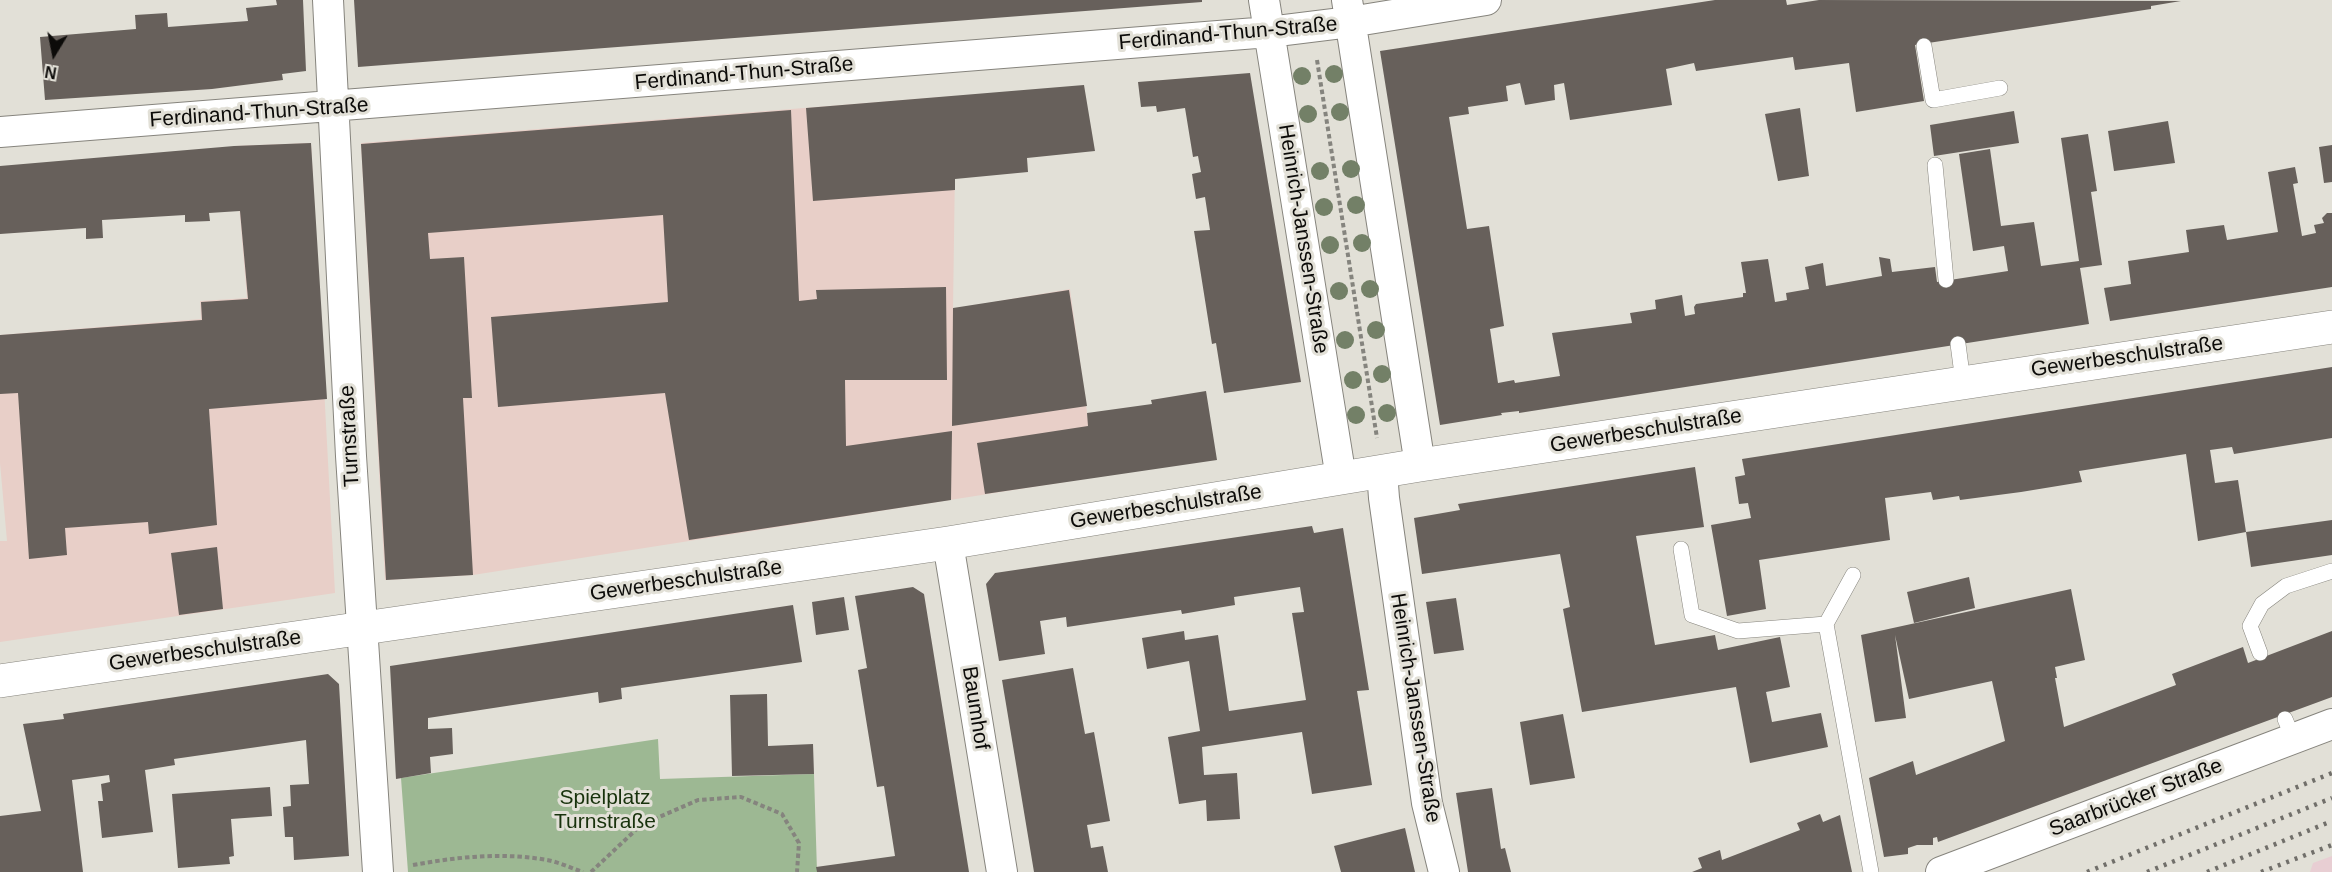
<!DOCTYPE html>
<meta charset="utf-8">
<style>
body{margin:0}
#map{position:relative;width:2332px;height:872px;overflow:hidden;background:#e2e0d7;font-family:Helvetica,sans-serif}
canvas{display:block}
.north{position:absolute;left:24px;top:24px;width:60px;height:60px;-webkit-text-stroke:4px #e2e0d7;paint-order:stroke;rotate:190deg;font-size:16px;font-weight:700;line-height:24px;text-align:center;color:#0c0b09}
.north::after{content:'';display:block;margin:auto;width:21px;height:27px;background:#0c0b09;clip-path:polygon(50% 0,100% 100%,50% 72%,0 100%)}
</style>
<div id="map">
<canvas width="2332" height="872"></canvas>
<div class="north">N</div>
</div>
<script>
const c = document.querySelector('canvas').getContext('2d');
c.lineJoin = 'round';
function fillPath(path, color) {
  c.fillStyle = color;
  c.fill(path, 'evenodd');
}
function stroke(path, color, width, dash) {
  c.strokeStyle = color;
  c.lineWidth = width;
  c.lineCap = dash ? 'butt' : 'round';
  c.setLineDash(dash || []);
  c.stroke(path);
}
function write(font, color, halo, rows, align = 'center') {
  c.font = font + ' Helvetica,sans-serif';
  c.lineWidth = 6;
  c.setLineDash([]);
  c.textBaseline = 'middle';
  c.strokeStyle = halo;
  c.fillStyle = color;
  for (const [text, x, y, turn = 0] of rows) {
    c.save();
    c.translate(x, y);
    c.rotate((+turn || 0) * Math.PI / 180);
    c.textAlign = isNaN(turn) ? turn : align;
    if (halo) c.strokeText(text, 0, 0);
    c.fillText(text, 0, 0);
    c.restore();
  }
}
fillPath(new Path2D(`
 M 956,96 L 953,309 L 1070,289 L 1096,477 L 473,575 L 385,580 L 361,143 Z
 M 311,143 L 335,593 L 0,642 L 0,541 L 7,541 L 0,463 L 0,335 L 201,319 L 200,301 L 247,298 L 234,146 Z`), '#e8cfc8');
fillPath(new Path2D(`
 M 2332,856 L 2332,872 L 2310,872 L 2313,863 Z`), '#e8ced3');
fillPath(new Path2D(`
 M 658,739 L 660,779 L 814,774 L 817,872 L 408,872 L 401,778 Z`), '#9db893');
fillPath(new Path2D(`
 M 276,0 L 303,0 L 306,71 L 282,74 L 283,80 L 212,89 L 45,100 L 40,37 L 136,29 L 135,15 L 167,13 L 168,27 L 248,21 L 246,8 L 277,5 Z
 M 354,0 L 1202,0 L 1202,2 L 358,67 Z
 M 1715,0 L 1786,0 L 1787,5 L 1819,0 L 2181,1 L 2151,6 L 2151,9 L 1915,45 L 1924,101 L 1856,112 L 1849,63 L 1795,70 L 1793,57 L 1696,71 L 1694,63 L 1666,69 L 1672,105 L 1570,120 L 1564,83 L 1554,85 L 1555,100 L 1525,105 L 1520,83 L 1506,86 L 1508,101 L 1468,107 L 1469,114 L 1449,117 L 1467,229 L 1489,226 L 1504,326 L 1490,329 L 1498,383 L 1514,380 L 1515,383 L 1560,376 L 1552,333 L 1632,323 L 1630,313 L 1656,309 L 1655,300 L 1682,295 L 1685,316 L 1695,314 L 1694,307 L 1696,304 L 1743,297 L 1743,293 L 1746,293 L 1741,262 L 1768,259 L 1775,302 L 1787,300 L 1786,293 L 1809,289 L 1805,267 L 1823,263 L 1826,286 L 1882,276 L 1879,257 L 1890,259 L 1892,272 L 1935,267 L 1937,282 L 2008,271 L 2004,246 L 1973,251 L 1959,154 L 1990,149 L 2001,226 L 2034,222 L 2041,266 L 2079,261 L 2061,138 L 2088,134 L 2097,191 L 2091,192 L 2102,265 L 2080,268 L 2089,324 L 1519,413 L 1519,411 L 1501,413 L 1502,415 L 1440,425 L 1380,51 Z
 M 1250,73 L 1301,382 L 1224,393 L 1216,343 L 1212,344 L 1194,231 L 1210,230 L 1205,197 L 1196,199 L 1192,174 L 1201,172 L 1198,156 L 1193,157 L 1185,108 L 1157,112 L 1156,106 L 1141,107 L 1138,82 Z
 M 1084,85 L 1095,151 L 1027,158 L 1028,172 L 955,179 L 955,190 L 813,201 L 806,108 Z
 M 1800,108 L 1809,176 L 1778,181 L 1765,114 Z
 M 791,110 L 799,301 L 817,299 L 816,290 L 946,287 L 947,380 L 845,380 L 846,446 L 952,431 L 951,500 L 689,540 L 665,393 L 498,407 L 491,317 L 668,302 L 663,215 L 428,233 L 430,259 L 464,257 L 472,398 L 463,398 L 473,575 L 386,580 L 361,144 Z
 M 2014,111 L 2019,143 L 1934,156 L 1930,125 Z
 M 2168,121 L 2175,163 L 2114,171 L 2108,131 Z
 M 311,143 L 327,399 L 209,409 L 217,525 L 149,534 L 148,522 L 65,528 L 67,555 L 29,559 L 18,393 L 0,394 L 0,335 L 202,320 L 201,302 L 248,299 L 240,211 L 209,213 L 210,221 L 185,222 L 185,215 L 102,220 L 103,238 L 86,239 L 86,228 L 0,234 L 0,166 L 234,146 Z
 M 2332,145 L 2332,182 L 2324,183 L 2319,147 Z
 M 2295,167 L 2298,183 L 2293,184 L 2302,236 L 2316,233 L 2314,225 L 2324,223 L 2322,218 L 2327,213 L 2332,213 L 2332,287 L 2110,321 L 2104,288 L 2131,284 L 2128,261 L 2189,252 L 2186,230 L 2224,225 L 2227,240 L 2278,232 L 2268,172 Z
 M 1069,290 L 1087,406 L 952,426 L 953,308 Z
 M 2332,367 L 2332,438 L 2234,454 L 2232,447 L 2210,450 L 2215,483 L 2238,480 L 2246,532 L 2198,541 L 2186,454 L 2079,471 L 2082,482 L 2021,492 L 1960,500 L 1959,496 L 1933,500 L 1931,492 L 1885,498 L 1890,540 L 1759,560 L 1766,609 L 1727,616 L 1711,525 L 1751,518 L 1748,503 L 1739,504 L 1735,477 L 1745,475 L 1742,459 Z
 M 1206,391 L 1217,460 L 985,494 L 977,443 L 1088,426 L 1087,413 L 1152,404 L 1151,400 Z
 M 1695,467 L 1704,527 L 1636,536 L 1655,645 L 1715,635 L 1718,650 L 1780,637 L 1790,687 L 1766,692 L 1772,722 L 1821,713 L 1828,747 L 1750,763 L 1736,687 L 1582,712 L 1563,609 L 1570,607 L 1560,554 L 1422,574 L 1414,518 L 1460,510 L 1458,504 Z
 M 2332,520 L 2332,555 L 2251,567 L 2246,532 Z
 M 1312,526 L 1314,533 L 1343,528 L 1369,690 L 1357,691 L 1372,785 L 1312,794 L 1302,732 L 1202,747 L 1204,775 L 1237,773 L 1240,819 L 1207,821 L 1206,800 L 1179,804 L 1168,737 L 1200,731 L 1189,661 L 1147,669 L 1142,638 L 1184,631 L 1185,640 L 1218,635 L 1229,711 L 1306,700 L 1292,613 L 1304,612 L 1300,587 L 1234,597 L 1235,605 L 1182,614 L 1181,610 L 1067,627 L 1066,617 L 1040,621 L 1045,654 L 999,661 L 986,584 L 995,573 Z
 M 217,547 L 223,609 L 179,615 L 171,553 Z
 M 1969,577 L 1975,608 L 1914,623 L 1907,592 Z
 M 913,587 L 924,594 L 969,872 L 817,872 L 816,867 L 895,856 L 884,786 L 877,787 L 858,670 L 867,668 L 855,596 Z
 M 2071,589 L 2085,660 L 2055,667 L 2057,678 L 2055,678 L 2064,727 L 2176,685 L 2172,674 L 2243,647 L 2248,663 L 2332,631 L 2332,697 L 1938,842 L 1937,837 L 1933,838 L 1933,845 L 1917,845 L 1908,848 L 1908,854 L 1884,857 L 1869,778 L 1913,761 L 1916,775 L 2005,741 L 1992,681 L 1909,699 L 1895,635 L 1906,718 L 1875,722 L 1861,635 Z
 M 844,597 L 849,630 L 816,635 L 812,602 Z
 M 1456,598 L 1464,650 L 1434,654 L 1426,602 Z
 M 793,605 L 802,662 L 621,688 L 622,699 L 599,703 L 598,692 L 428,718 L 428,729 L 452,728 L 453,754 L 430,757 L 431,773 L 396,779 L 390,666 Z
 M 1073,668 L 1085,734 L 1094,732 L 1110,821 L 1087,825 L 1091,848 L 1103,846 L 1108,872 L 1034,872 L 1002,680 Z
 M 328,674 L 339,684 L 349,856 L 294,860 L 293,837 L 285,837 L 283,807 L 291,806 L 290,785 L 309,784 L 306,740 L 174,759 L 175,765 L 145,770 L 153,832 L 102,838 L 98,801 L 103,801 L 101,784 L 110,782 L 109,775 L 72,780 L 83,872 L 0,872 L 0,816 L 41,811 L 23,724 L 64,719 L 63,714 Z
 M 767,694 L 768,746 L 813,744 L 814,774 L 732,776 L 730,695 Z
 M 1563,714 L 1575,778 L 1530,785 L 1520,722 Z
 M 270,787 L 272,816 L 231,819 L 234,856 L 229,857 L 230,864 L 178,868 L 172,794 Z
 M 1492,788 L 1501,849 L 1505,848 L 1511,872 L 1468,872 L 1456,793 Z
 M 1820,814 L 1823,822 L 1840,815 L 1852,872 L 1692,872 L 1702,868 L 1698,858 L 1720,850 L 1722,860 L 1800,830 L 1797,823 Z
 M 1405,828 L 1415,872 L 1341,872 L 1334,846 Z`), '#67605b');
const lane = new Path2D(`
 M 1924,46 L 1933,100 L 2000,88
 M 1935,165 L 1946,280
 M 1958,344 L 1963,382
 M 1681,549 L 1692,615 L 1738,631 L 1826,624 L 1871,872
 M 1826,624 L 1853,575
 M 2260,653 L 2250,626 L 2262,604 L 2286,586 L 2332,571
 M 2285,719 L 2293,738`);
const street = new Path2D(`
 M 328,0 L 351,456 L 378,872
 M 1264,0 L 1341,478
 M 1347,0 L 1420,465
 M 0,132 L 1269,32 L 1350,22 L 1486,0
 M 1382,471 L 1384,498 L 1427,803 L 1444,872
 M 948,543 L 1002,872
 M 1941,872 L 2332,724`);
const secondary = new Path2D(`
 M 0,681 L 948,543 L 1420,465 L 2332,327`);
stroke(lane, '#86847d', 16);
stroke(street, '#86847d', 32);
stroke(secondary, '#86847d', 34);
stroke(new Path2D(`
 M 1317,60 L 1377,438
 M 413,865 C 457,857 502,852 547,860 C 559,862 571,868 583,872
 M 591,872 L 641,825 L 698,800 L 741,797 L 782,814 L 799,843 L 797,872`), '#85847e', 4, [4.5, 3]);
stroke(lane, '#fff', 15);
stroke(street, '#fff', 30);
stroke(secondary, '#fff', 33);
stroke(new Path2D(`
 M 2087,872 L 2332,773
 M 2147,872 L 2332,798
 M 2207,872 L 2332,821
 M 2261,872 L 2332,845`), '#716f6a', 4.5, [3, 6]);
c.fillStyle = '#738067';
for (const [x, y] of [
 [1334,74],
 [1302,76],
 [1340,112],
 [1308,114],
 [1351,169],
 [1320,171],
 [1356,205],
 [1324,207],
 [1362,243],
 [1330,245],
 [1370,289],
 [1339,291],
 [1376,330],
 [1345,340],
 [1382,374],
 [1353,380],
 [1387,413],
 [1356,415]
]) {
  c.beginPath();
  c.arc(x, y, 9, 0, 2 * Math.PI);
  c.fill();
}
write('21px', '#0c0b09', '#e2e0d7', [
 ["Ferdinand-Thun-Straße",1228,34,-5],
 ["Ferdinand-Thun-Straße",744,74,-5],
 ["Ferdinand-Thun-Straße",259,113,-4],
 ["Heinrich-Janssen-Straße",1303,239,81],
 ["Gewerbeschulstraße",2127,357,-8],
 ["Gewerbeschulstraße",1646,431,-9],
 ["Turnstraße",350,436,-93],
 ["Gewerbeschulstraße",1166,507,-9],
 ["Gewerbeschulstraße",686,581,-8],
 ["Gewerbeschulstraße",205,651,-8],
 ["Baumhof",975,708,81],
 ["Heinrich-Janssen-Straße",1415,708,81],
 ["Saarbrücker Straße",2136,798,-21]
]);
write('21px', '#18320c', '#e2e0d7', [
 ["Spielplatz",605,798],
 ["Turnstraße",605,822]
]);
</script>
